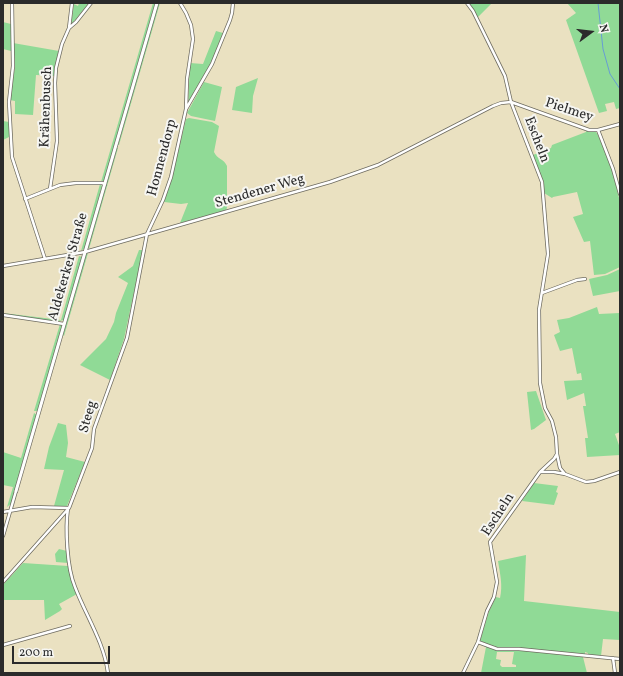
<!DOCTYPE html>
<meta charset="utf-8">
<style>
body{margin:0}
#map{position:relative;width:623px;height:676px;overflow:hidden;background:#eae1c1;font-family:Vollkorn,serif}
canvas{display:block}
.frame{position:absolute;inset:0;border:4px solid #2b2b2b;pointer-events:none}
.north{position:absolute;left:571px;top:12px;width:40px;height:40px;-webkit-text-stroke:3px #f6f6f2;paint-order:stroke;rotate:75deg;font-size:11px;font-weight:700;line-height:16px;text-align:center;color:#2b2b2b}
.north::after{content:'';display:block;margin:auto;width:14px;height:18px;background:#2b2b2b;clip-path:polygon(50% 0,100% 100%,50% 72%,0 100%)}
.scale{position:absolute;left:12px;top:646px;width:98px;height:18px;box-sizing:border-box;border:2px solid #2b2b2b;border-top:0;padding-left:5px;font-size:12px;line-height:14px;white-space:nowrap;color:#2b2b2b;-webkit-text-stroke:3px #f6f6f2;paint-order:stroke}
</style>
<div id="map">
<canvas width="623" height="676"></canvas>
<div class="frame"></div>
<div class="north">N</div>
<div class="scale">200 m</div>
</div>
<script>
const ctx = document.querySelector('canvas').getContext('2d');
ctx.lineJoin = 'round';
function fillPath(path, color) {
  ctx.fillStyle = color;
  ctx.fill(path, 'evenodd');
}
function stroke(path, color, width, dash) {
  ctx.strokeStyle = color;
  ctx.lineWidth = width;
  ctx.lineCap = dash ? 'butt' : 'round';
  ctx.setLineDash(dash || []);
  ctx.stroke(path);
}
function label(font, color, halo, rows, align = 'center') {
  ctx.font = font + ' Vollkorn,serif';
  ctx.lineWidth = 4;
  ctx.setLineDash([]);
  ctx.textBaseline = 'middle';
  ctx.strokeStyle = halo;
  ctx.fillStyle = color;
  for (const [text, x, y, turn = 0] of rows) {
    ctx.save();
    ctx.translate(x, y);
    ctx.rotate((+turn || 0) * Math.PI / 180);
    ctx.textAlign = isNaN(turn) ? turn : align;
    if (halo) ctx.strokeText(text, 0, 0);
    ctx.fillText(text, 0, 0);
    ctx.restore();
  }
}
const green = new Path2D(`
 M79,3H89L71,25L74,4L78,6Z
 M153,3H155L104,182H101Z
 M158,3H160L119,145H118Z
 M469,3H492L478,17Z
 M567,3H620V108L616,109L614,102L605,104L607,111L599,113L566,20L576,13Z
 M3,22L11,24V51L3,49Z
 M216,31L223,33L211,63L188,106L190,63L203,64Z
 M13,43L59,51L54,76L36,75L33,115L15,114V101L10,100L15,66Z
 M258,78L253,96L252,113L232,110L236,87Z
 M204,82L222,87L215,121L191,116L187,113Z
 M189,118L212,122L219,126L214,152C217,159 224,159 227,166V207L226,211L180,223L188,203L181,204L164,202L172,177L186,119Z
 M3,121L9,122V137L3,140Z
 M586,130L596,132L598,135L612,169L620,202V267L605,274L594,275L590,241L584,242L573,217L583,214L577,192L553,197L552,198L544,193L533,155L551,148L552,145L586,132Z
 M117,148H118L89,249L88,247Z
 M100,184L102,186L85,248L81,251Z
 M139,250H143L124,339L110,380L80,365L106,339L114,322L116,313L128,283L118,277L133,266Z
 M88,253L64,336L63,335L86,254Z
 M79,256L82,257L64,320C51,324 17,316 3,313L61,320Z
 M620,269V291L593,296L589,279L607,275Z
 M597,307L599,314L620,313V432L615,434L620,448V455L587,457L585,438H588L583,406H586L584,393L567,400L564,381L582,380L581,373L577,374L572,348L560,351L554,335L560,332L557,320L569,318Z
 M60,324L62,326L38,411H34Z
 M536,391L546,420L534,429L531,430L527,392Z
 M34,413L37,415L12,503L7,507L13,487L3,485V452L21,458Z
 M58,423L66,425L68,443L66,457L85,462L67,506H54L64,470L44,469L49,447Z
 M534,483L558,486L556,492L558,493L554,505L522,501Z
 M59,549L67,551L68,563L56,562L55,554Z
 M526,555L524,601L620,612V640L603,639L601,656L588,655V653L585,652V655L515,648H497L480,641L489,611L496,597L500,598C503,585 500,574 498,561Z
 M23,563L68,566L74,587L77,594L59,604L62,609L60,611L45,620L44,600H3V585Z
 M480,644L497,650H519L583,657L587,673H481L486,647ZM497,652H514L512,664L516,665V667H502L500,665L501,660L496,659Z`);
const stream = new Path2D(`
 M598,3L603,49L610,74L620,89`);
const minor = new Path2D(`
 M12,3L13,66L9,102L12,157L45,259
 M69,28L72,3
 M186,109L212,64L230,20L232,13L233,3
 M598,130L613,169L620,194
 M50,189L57,141L55,83L56,68L62,44L69,28L76,22L91,3
 M25,199L60,185L76,183H102L105,184
 M3,266L85,252L330,182L378,165L493,106L501,103L511,102L589,130H598L620,124
 M542,293L577,280L585,279
 M3,315L64,324
 M557,454L560,468L565,474
 M540,472H554L565,474L586,482L594,481L620,472
 M68,508C65,529 67,568 75,587C86,616 104,642 108,673
 M3,512L32,507L68,508
 M3,536L16,491
 M3,582L69,508L92,448L94,429L127,338L147,234L163,200L171,177L186,109L187,79L193,39L191,25L186,13L180,3
 M478,642L497,649H519L620,659
 M3,645L70,626
 M613,658L615,673
 M463,673L478,642L487,611L494,597L497,582L490,542L540,472L554,459L557,454L556,437L552,421L545,408L540,383L539,310L548,254L542,182L511,102L505,76L473,11L467,3`);
const tertiary = new Path2D(`
 M16,491L157,3`);
const streetNames = [
 ["Krähenbusch",47,107,-88],
 ["Pielmey",569,111,18],
 ["Escheln",536,140,69],
 ["Honnendorp",163,158,-75],
 ["Stendener Weg",260,192,-16],
 ["Aldekerker Straße",69,267,-74],
 ["Steeg",89,417,-74],
 ["Escheln",499,515,-57]
];
fillPath(green, '#90da96');
stroke(stream, '#679dd4', 1);
stroke(minor, '#6e6b60', 4);
stroke(tertiary, '#6e6b60', 4.5);
stroke(minor, '#fff', 2.5);
stroke(tertiary, '#fff', 3);
label('14px', '#2b2b2b', '#f6f6f2', streetNames);
</script>
